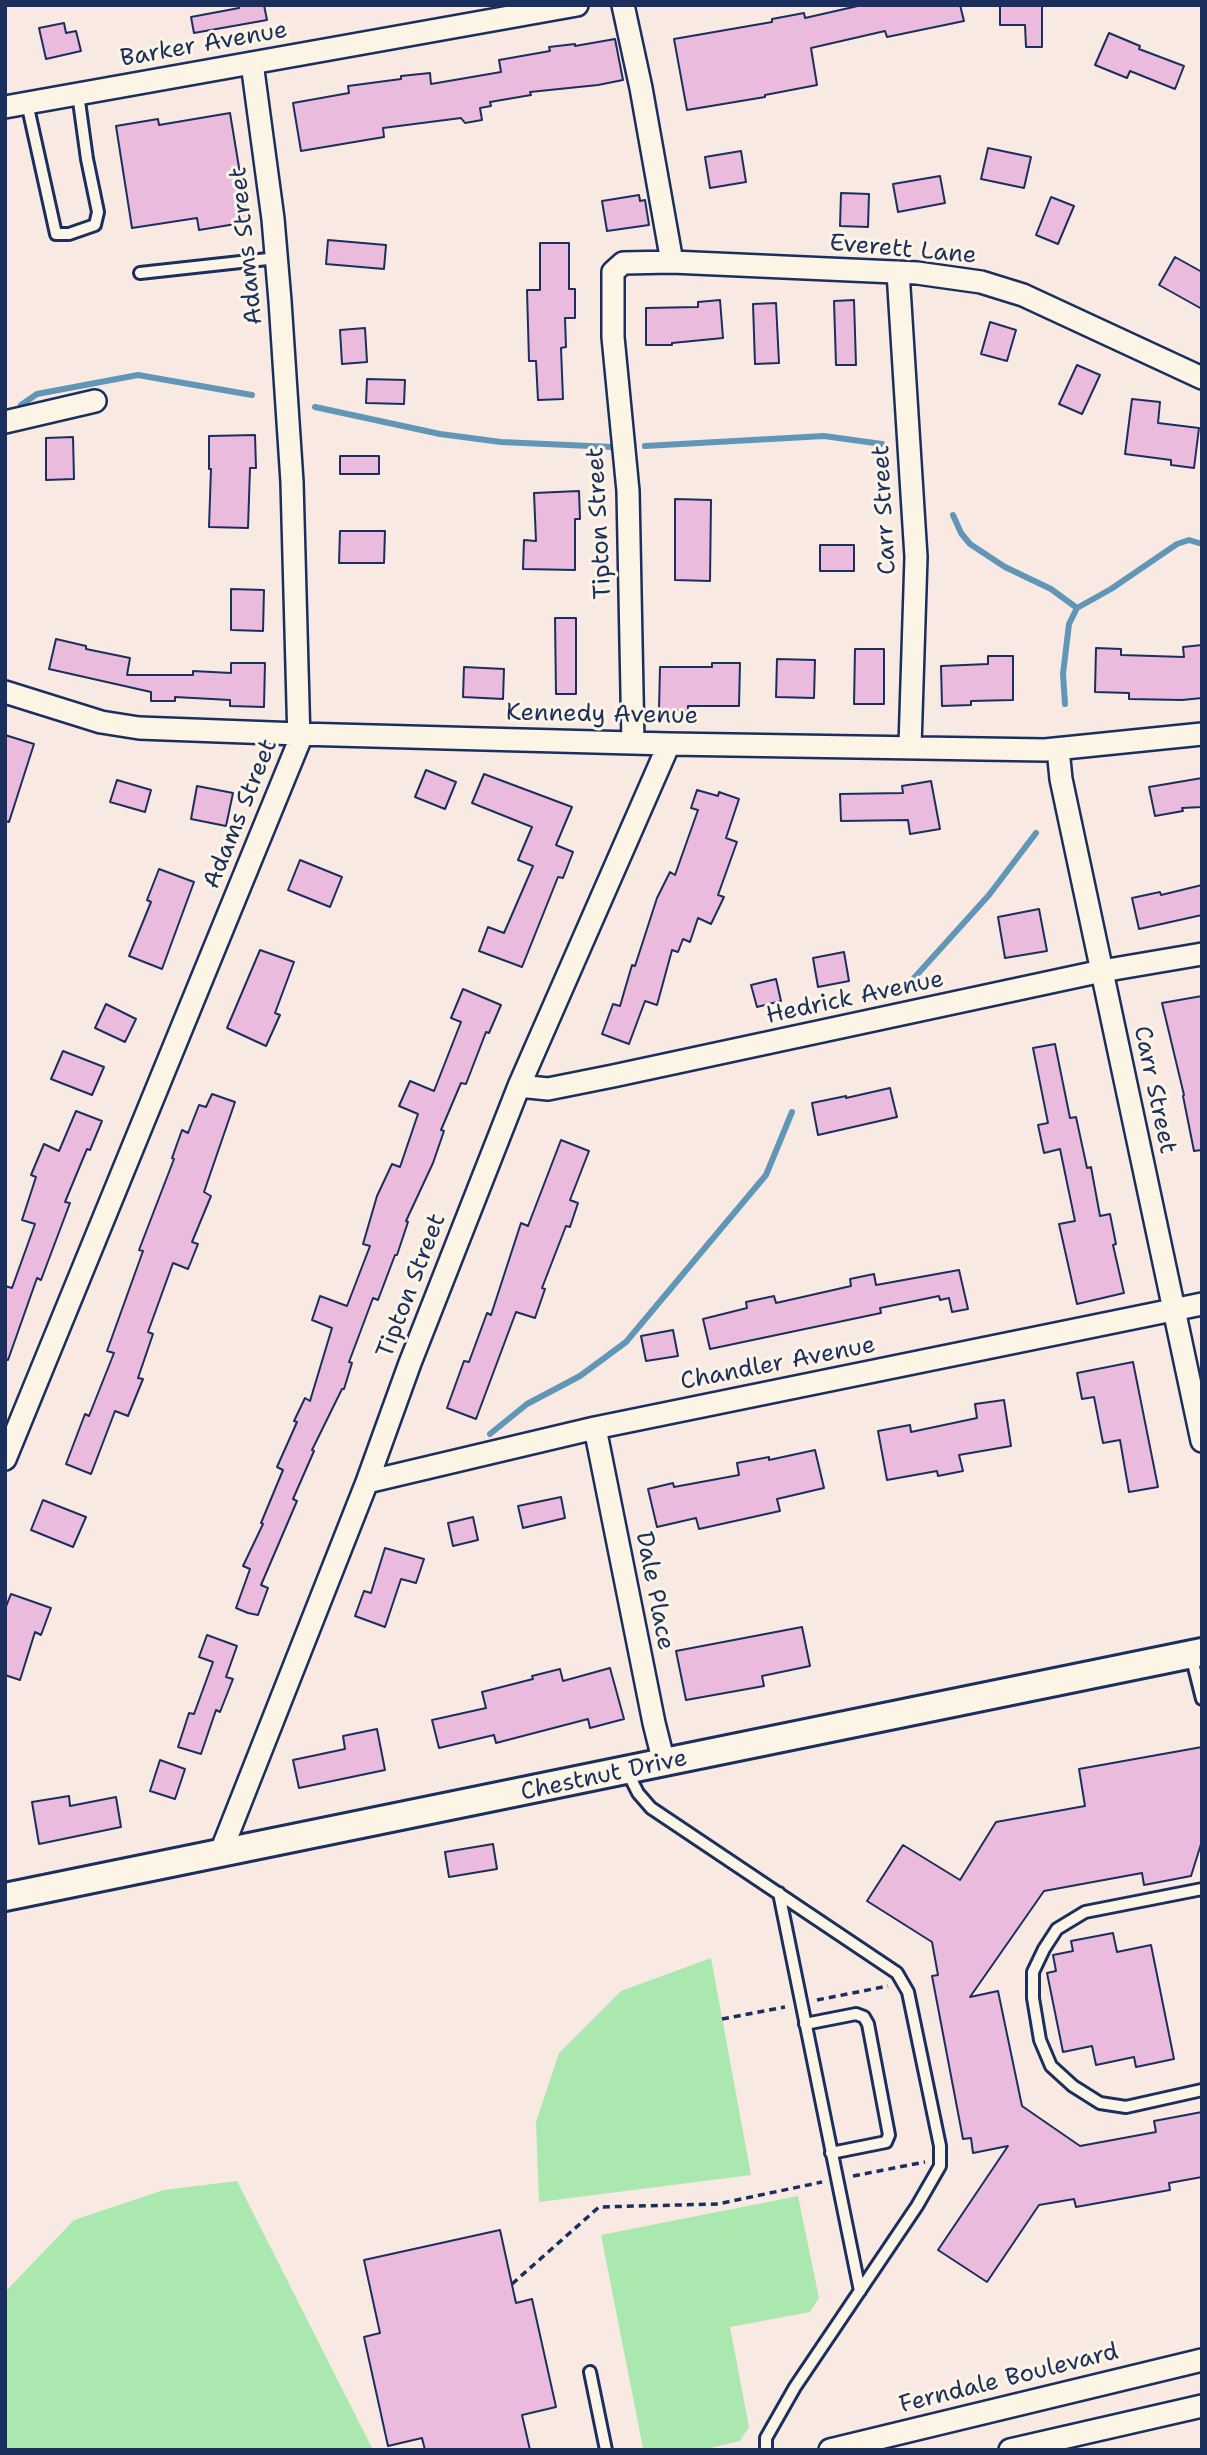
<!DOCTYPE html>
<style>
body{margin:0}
#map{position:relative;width:1207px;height:2455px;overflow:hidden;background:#f8e9e3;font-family:"Shantell Sans",sans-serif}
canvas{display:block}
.frame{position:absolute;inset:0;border:7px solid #1b2f5e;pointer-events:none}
</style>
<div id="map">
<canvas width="1207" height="2455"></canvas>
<div class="frame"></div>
</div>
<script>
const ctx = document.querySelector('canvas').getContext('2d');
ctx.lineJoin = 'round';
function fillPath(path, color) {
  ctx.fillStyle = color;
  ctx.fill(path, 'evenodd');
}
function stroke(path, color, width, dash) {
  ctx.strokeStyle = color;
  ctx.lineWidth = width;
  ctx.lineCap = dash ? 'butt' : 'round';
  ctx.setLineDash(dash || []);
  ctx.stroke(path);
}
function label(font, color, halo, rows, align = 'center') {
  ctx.font = font + ' "Shantell Sans",sans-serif';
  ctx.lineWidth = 6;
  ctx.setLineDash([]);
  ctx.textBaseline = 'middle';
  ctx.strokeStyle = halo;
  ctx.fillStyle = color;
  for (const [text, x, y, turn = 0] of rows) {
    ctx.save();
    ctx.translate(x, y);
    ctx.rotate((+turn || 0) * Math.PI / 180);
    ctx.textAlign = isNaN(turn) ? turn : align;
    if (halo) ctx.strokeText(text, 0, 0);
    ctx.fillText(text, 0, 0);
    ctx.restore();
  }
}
const green = new Path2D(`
 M711,1958L751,2175L539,2202L536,2122L559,2053L621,1991Z
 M237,2181L373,2450H5V2292L74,2220L164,2190Z
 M798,2196L819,2298L810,2312L730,2327L749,2427L740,2441L701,2450H645L643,2448L601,2235Z`);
const stream = new Path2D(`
 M21,405L37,394L138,375L252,395
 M315,407L440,434L501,442L613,447
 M645,446L824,436L882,444
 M953,515L961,533L970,544L1005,567L1051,589L1077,608
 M1065,704L1063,674L1069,624L1077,608L1111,589L1177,544L1189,540L1202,544
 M914,978L989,895L1036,833
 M490,1434L527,1404L580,1376L626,1342L766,1175L792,1112`);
const building = new Path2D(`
 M238,5H264L267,20L194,33L191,17L239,8Z
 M862,5H960L964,21L887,37L885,31L811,48L817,85L765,95V97L687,110L674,39L772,22V19L804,13L805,18Z
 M1000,5H1042V47H1026L1025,25H1000Z
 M64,23L66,33L76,31L81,51L46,59L39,28Z
 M1109,33L1140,46L1139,49L1184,66L1175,89L1130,71L1127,78L1095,65Z
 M615,39L623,80L598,85L530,92L531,95L490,102L491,106L480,108L482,120L465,123L461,118L383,128L384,137L301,151L293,103L349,93L348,86L401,79V76L430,73L431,84L501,72L499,60L550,51L549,47L575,44V46Z
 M230,113L248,222L199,230L197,218L132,228L116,126L158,119L159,125Z
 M988,148L1031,157L1024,188L981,179Z
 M741,151L746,182L710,188L705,157Z
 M940,176L945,203L898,212L893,184Z
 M841,193L869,194L868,227L840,226Z
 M639,195L640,201L645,200L649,225L607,231L602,201Z
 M1051,197L1074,206L1058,244L1036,235Z
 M328,240L386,245L384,269L326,264Z
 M540,243H569V289H575V318H565L566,347L561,348L563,399L538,400L536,361H529L527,290H540Z
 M1175,257L1202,272V309L1159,285Z
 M720,300L723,338L672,343V345H646V308L698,307V302Z
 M854,300L856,365H836L834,301Z
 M776,303L779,363L755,364L753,304Z
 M990,322L1016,330L1007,361L981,354Z
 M365,328L367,362L342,364L340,330Z
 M1077,365L1100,375L1082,414L1059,404Z
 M367,379L405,380L404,404L366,403Z
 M1132,399L1160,402L1158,423L1199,428L1194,468L1171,465V460L1125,454Z
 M255,435L256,468H250L248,528L209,527L211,469H209V436Z
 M73,437L74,479L46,480V438Z
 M340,456H379V474H340Z
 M579,491L580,519H575V570L523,569L524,540L536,541L534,493Z
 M675,499L711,500L710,581L675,580Z
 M340,531H385L384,563H339Z
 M820,545H854V571H820Z
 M231,589L264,590L263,631L231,630Z
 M555,618H576V694H556Z
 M56,639L86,646V649L130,658L127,675H193V671L231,673V663H265L264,707L230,706V700L175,697V701H151V692L49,669Z
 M1202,645V698L1182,700L1129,699V693L1095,692L1096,648L1121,649V655L1184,657L1183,647Z
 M855,649H884V704H854Z
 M988,656H1013V700L971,701V705L942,706L941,666L988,664Z
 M777,659L815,660L814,698L776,697Z
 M712,663H740L739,706H688V711L659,710L660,667H712Z
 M464,667L504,669L503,699L463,697Z
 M5,735L34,744L9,822L5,821Z
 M426,770L456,782L445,809L415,797Z
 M484,774L572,807L556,845L573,852L563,878L558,877L522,967L479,951L488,927L504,933L533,866L518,860L532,827L472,803Z
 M1202,778V807L1182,808L1183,811L1155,816L1149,787Z
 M117,780L151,790L145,812L110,802Z
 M931,781L940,829L910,834L908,820L841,821L840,794L903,793L902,786Z
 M197,786L233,793L226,826L191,819Z
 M697,790L718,796L719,792L739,799L726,838L737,842L718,895L724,897L711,924L698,918L690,942L683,939L678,952L672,950L657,1005L645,1001L629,1044L602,1034L613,1004L620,1006L632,965L635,966L657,898L670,872L675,875L698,810L691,808Z
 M300,860L342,877L330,907L288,890Z
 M159,869L194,882L162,969L129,956L151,902L147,900Z
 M1202,885V915L1139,929L1132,898L1160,892L1161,895Z
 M1039,909L1047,951L1005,958L998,917Z
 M260,950L294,962L275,1013L280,1015L266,1046L227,1028Z
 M844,952L849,981L818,987L813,958Z
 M776,979L781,1001L757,1007L751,985Z
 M463,989L501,1005L489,1033L486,1032L466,1084L461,1083L441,1130L444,1131L433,1163L406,1221L408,1222L397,1255H395L378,1300L373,1298L349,1362L352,1363L344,1389H342L312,1450L314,1451L293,1499L297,1501L261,1585L268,1588L258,1615L248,1613L236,1608L250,1569L243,1566L263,1524L261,1523L283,1470L277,1467L297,1422L294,1421L305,1398L310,1401L332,1328L312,1320L320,1296L347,1306L370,1246L363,1244L377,1196L392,1164L400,1167L418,1114L399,1106L410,1081L434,1091L461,1022L451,1018Z
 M1202,996V1150L1194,1151L1183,1096L1184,1095L1162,1003Z
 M106,1004L136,1019L125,1042L95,1028Z
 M1055,1044L1070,1118L1076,1117L1087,1168L1091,1167L1100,1216L1110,1214L1116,1244L1113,1245L1124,1293L1077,1304L1059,1224L1075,1221L1060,1149L1044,1153L1038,1125L1048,1123L1033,1048Z
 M63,1051L104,1067L92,1095L51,1079Z
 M890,1088L897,1117L818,1135L812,1103L846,1096V1098Z
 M212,1094L235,1102L204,1192L211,1196L192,1242L198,1244L188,1269L173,1263L148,1332L153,1334L138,1378L143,1379L128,1416L115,1411L91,1474L66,1464L85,1414L89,1416L114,1353L107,1351L143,1251L139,1250L174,1159L172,1158L182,1130L188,1133L199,1105L206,1107Z
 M76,1111L102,1121L90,1150L87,1149L65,1202L70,1203L41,1280L37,1278L8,1360L5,1359V1286L12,1288L35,1224L22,1220L36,1177L31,1175L44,1144L59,1151Z
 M561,1140L589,1151L570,1200L578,1203L570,1227L566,1226L542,1288L545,1289L535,1318L516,1312L476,1419L447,1408L464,1361L469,1362L487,1313L491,1315L521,1223L528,1226Z
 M959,1270L968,1309L952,1312L949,1298L940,1300L939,1296L880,1308L881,1313L710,1349L703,1319L747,1308L746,1302L774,1296L776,1303L851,1286L850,1279L874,1274L876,1285Z
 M673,1330L678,1356L646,1361L641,1336Z
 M1133,1362L1158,1487L1129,1492L1120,1440L1103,1443L1094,1397L1082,1399L1077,1373Z
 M1004,1400L1011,1446L959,1455L963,1471L938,1476L937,1471L887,1480L878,1431L910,1425L911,1432L977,1418L975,1404Z
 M815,1450L824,1488L777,1499L780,1511L699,1529L696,1518L657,1527L648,1489L673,1483L674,1487L739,1475L737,1463L769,1457V1460Z
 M561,1497L565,1518L523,1528L518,1506Z
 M43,1500L86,1517L73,1547L31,1530Z
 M473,1517L478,1540L453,1546L448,1523Z
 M385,1548L424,1559L416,1583L401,1579L385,1627L355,1616L364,1591L371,1593Z
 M11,1594L51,1608L41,1635L35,1632L20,1680L5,1675V1609Z
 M802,1627L810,1666L762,1676L764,1686L686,1700L676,1651Z
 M207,1635L237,1646L226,1677L233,1679L220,1712L216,1710L201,1754L178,1747L189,1713L194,1714L213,1662L199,1657Z
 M610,1668L624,1719L590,1728L588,1719L496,1743L494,1735L439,1748L432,1720L486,1708L482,1692L533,1679L532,1676L560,1669L563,1681Z
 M377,1729L385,1770L299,1788L293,1760L345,1749L343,1736Z
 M1202,1747V1841L1191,1876L1144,1885L1142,1873L1044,1891L970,1997L998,1991L1022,2106L1080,2146L1156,2132L1154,2121L1202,2112V2177L1169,2183L1170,2190L1076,2207L1074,2199L1039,2205L987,2282L938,2250L1008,2146L973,2153L971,2138L963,2139L932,1976L938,1975L932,1942L867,1901L903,1845L960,1880L996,1822L1085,1806L1079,1769Z
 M160,1760L185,1769L175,1799L150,1791Z
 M69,1796L70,1806L116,1797L121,1827L39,1844L32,1802Z
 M493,1844L497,1869L449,1877L445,1852Z
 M1113,1933L1117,1952L1151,1945L1174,2059L1136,2067L1134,2057L1096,2065L1092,2046L1063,2052L1047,1973L1056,1971L1053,1955L1073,1951L1071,1941Z
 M500,2230L516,2303L532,2299L556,2407L522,2415L530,2450H425L422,2438L388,2446L364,2337L380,2333L364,2260Z`);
const path = new Path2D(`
 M817,2000L888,1986
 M722,2019L785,2007
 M853,2176L925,2162
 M512,2284L599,2207L718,2204L822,2182`);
const service = new Path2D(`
 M27,103L56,234H69L95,225L98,212L87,159L78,94
 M140,273L277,258
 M1191,1655L1202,1699
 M627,1771L638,1793L651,1808L897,1973L908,1992L940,2146V2166L917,2206L795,2387L766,2438V2450
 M1202,1889L1085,1912L1057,1929L1044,1949L1033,1972V1998L1040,2040L1051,2066L1073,2086L1100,2103L1126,2107L1202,2090
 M779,1893L860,2291
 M805,2024L856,2014L864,2017L868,2024L889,2135L886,2142L831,2153
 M590,2372L606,2450`);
const minor = new Path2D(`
 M623,5L641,88L672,262
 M5,107L577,5
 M898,272L916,557L910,746
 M5,422L95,401
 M5,692L101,722L139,728L299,734L669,744L1045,750L1202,734
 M633,743L628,491L613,337V272L623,263L672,262L917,273L981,282L1023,295L1202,378
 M1058,749L1061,779L1202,1441
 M519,1086L548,1089L613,1076L1102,971L1202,954
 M595,1428L654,1723L664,1763
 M5,1459L299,742L292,482L280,301L273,219L252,63
 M367,1482L595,1428L1202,1304
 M220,1854L367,1482L410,1363L519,1086L669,744
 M830,2450L1202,2360
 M1010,2450L1202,2406`);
const tertiary = new Path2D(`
 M5,1897L1202,1652`);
const streetNames = [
 ["Barker Avenue",204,45,-10],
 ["Adams Street",247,246,-96],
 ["Everett Lane",903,250,5],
 ["Carr Street",885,510,-93],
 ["Tipton Street",600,523,-93],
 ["Kennedy Avenue",602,715,1],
 ["Adams Street",241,814,-68],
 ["Hedrick Avenue",855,998,-12],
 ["Carr Street",1154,1090,78],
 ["Tipton Street",412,1286,-69],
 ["Chandler Avenue",778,1364,-11],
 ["Dale Place",654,1591,79],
 ["Chestnut Drive",604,1776,-12],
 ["Ferndale Boulevard",1009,2379,-14]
];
fillPath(green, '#aae8af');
stroke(stream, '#6296b7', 6);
fillPath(building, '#eabbdd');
stroke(building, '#1b2f5e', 2);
stroke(service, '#1b2f5e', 16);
stroke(minor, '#1b2f5e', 26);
stroke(tertiary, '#1b2f5e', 32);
stroke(path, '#1b2f5e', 3.5, [7, 5]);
stroke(service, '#fcf5e5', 10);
stroke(minor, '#fcf5e5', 21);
stroke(tertiary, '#fcf5e5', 26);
label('24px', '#1b2f5e', '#fcf5e5', streetNames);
</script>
